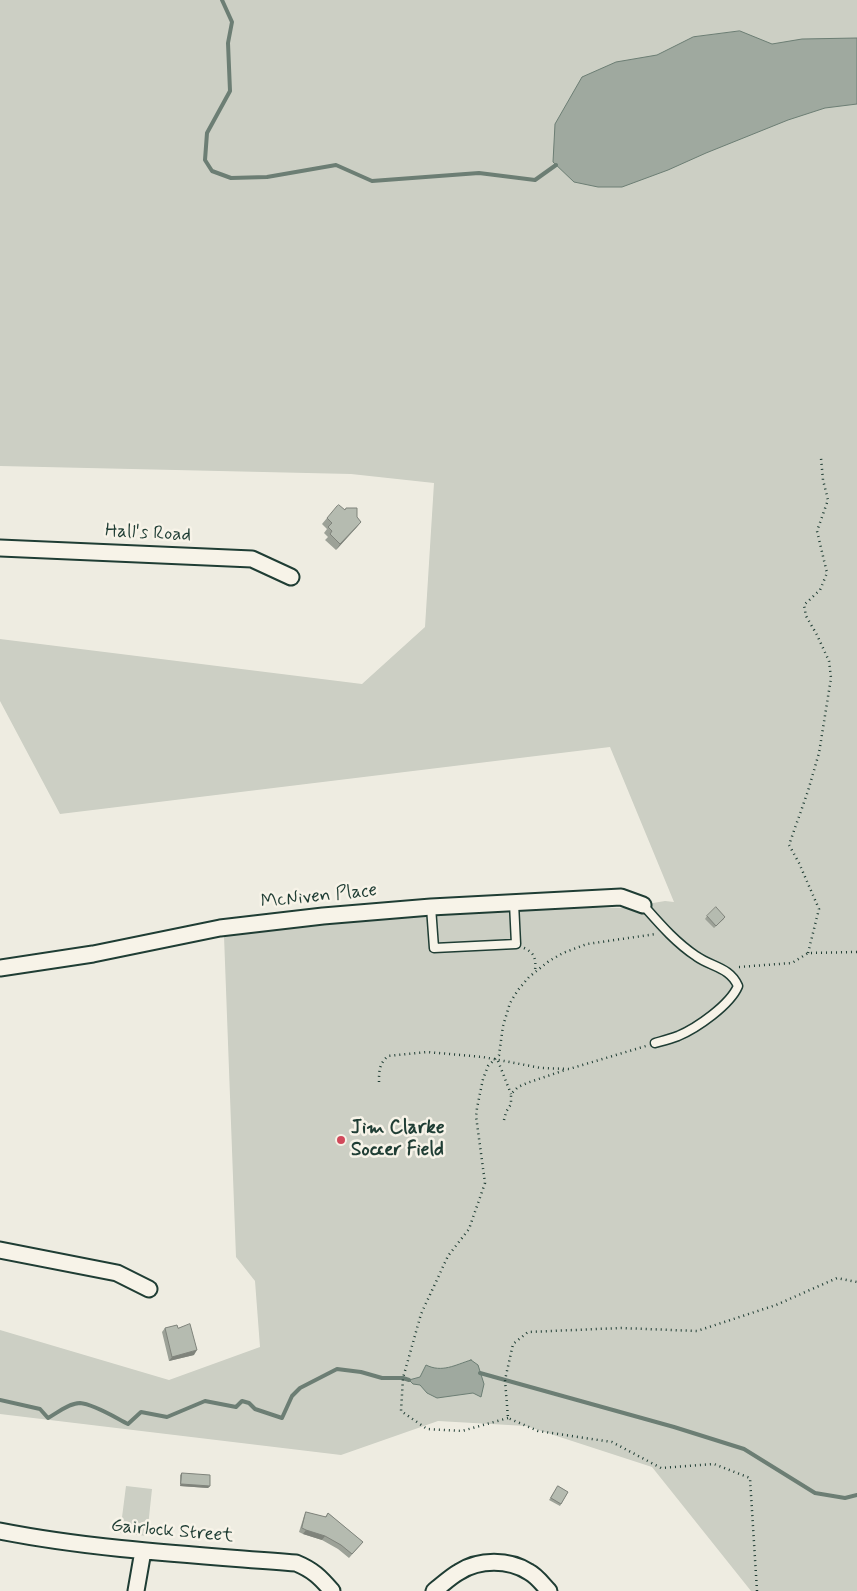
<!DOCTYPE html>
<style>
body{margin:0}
canvas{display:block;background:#eeece1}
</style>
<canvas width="857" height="1591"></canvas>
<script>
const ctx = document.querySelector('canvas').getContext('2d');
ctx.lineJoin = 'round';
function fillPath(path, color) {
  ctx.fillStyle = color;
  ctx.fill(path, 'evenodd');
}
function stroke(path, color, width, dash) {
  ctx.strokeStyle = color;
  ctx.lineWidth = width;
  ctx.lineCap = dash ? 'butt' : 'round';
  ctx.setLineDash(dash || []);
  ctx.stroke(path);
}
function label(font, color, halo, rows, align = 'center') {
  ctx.font = font + ' Mynerve,sans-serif';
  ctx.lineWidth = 5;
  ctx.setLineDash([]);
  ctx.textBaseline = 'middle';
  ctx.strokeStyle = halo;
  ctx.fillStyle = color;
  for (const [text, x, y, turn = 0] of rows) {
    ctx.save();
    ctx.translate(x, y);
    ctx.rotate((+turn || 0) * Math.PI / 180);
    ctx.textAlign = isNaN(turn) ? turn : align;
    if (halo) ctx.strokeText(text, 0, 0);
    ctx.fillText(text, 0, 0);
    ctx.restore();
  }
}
const green = new Path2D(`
 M0,0H857V1591H751L652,1467L526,1426L438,1421L341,1455L0,1414V1330L169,1380L260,1347L255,1281L236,1257L224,936L324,925L443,914L584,907L623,908L665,901L674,902L610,747L60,814L0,701V639L362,684L425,627L434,483L351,474L0,466Z
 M126,1486L152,1489L147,1536L120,1533Z`);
const water = new Path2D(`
 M740,31L772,44L802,39L857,38V104L825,108L788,120L706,153L668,170L622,187H598L574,182L553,162L555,124L582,77L616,62L657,55L693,37Z
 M471,1360L478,1365L484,1384L481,1397L473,1393L437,1398L427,1393L420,1385L413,1384L409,1380L420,1377L426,1365C442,1373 455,1365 471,1360Z`);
const stream = new Path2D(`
 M222,0L232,22L228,43L230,91L207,133L205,160L212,171L231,178L267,177L336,165L372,181L479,173L535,180L556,165
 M480,1373L674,1427L744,1449L815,1493L845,1498L857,1495
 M0,1400L40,1409L48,1418C57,1413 69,1403 80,1403C94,1404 116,1418 128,1424L141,1412L167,1417L205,1401L236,1407L242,1401L249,1403L255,1409L282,1418L292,1396L300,1388L337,1369L361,1372L382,1378H403L409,1380`);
const path = new Path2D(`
 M524,948C535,953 536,959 535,971
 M808,953L819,909L799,863L789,845L808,791L819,753L831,678L829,661L817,635L806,616L804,605L820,590L827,573L817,531L828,500L823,480L821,458
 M739,967L792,963L808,953L857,952
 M498,1061L511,1094
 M379,1082C379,1071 379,1064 388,1056L427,1052L483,1057L541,1068L569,1069L646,1046
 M504,1120L506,1112L511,1104V1094L518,1087L527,1083L565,1070
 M508,1418L462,1431L427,1429L401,1411L403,1378L421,1314L448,1256L469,1229L485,1183L476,1116L477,1108L483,1079L488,1066L499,1055L503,1026L510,1003L518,990L529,977L549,961L563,953L587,944L656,934
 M757,1591L750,1478L714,1464L661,1468L612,1442L538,1431L508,1418L505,1380L513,1344L528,1332L621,1328L697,1331L776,1305L837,1278L857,1282`);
const lane = new Path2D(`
 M643,905C659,923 675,942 696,956C711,967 730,967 738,986C730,1005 697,1028 678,1036C670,1039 662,1041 655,1043
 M431,907L434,948L516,944L514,903`);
const street = new Path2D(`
 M0,548L252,559L291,577
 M0,968L93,954L220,928L323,916L431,907L621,897L643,905
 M0,1250L117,1273L149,1289
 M0,1531C97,1550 197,1555 296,1563C313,1570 320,1577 332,1591
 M136,1591L143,1551
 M434,1591C442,1585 450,1577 459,1572C479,1559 509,1559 529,1572C537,1576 543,1585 549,1591`);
const wall = new Path2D(`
 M357,517L361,522L356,528L336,550L325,540L328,537L324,533L327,529L322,524L327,518Z
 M707,916L724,919L714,928L705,919Z
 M165,1328H178L194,1355L169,1361L162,1332Z
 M182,1473L210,1486L208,1488L180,1486V1475Z
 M558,1486L568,1492L560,1506L549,1500Z
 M306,1512L325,1517L328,1513L363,1542L349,1558L338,1549L322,1540L303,1534L299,1532L304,1516Z`);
const shadedWall = new Path2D(`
 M361,522L356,528L336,550L340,544Z
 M197,1350L194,1355L169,1361L172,1357Z
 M181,1484L210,1486L208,1488L180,1486Z
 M306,1530L325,1536L322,1540L303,1534Z`);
const building = new Path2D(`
 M339,505L345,510L346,508H357V517L361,522L340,544L330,534L332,531L328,527L332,523L327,518L337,506Z
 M716,907L725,917L716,926L707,916Z
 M190,1324L197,1350L172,1357L165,1328L177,1325L178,1328Z
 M182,1473L210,1475V1486L181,1484Z
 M558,1486L568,1492L561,1504L551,1498Z
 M306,1512L326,1517L328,1513L363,1542L352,1554L341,1545L325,1536L306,1530L302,1528Z`);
const markers = [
 [341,1140,5,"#d1495b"]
];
const streetNames = [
 ["Hall's Road",148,534,3],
 ["McNiven Place",319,897,-6],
 ["Gairlock Street",172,1532,5]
];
const poiNames = [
 ["Jim Clarke",351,1129],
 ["Soccer Field",351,1151]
];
fillPath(green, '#cccfc4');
fillPath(water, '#9fa99f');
stroke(water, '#6c7e74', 1);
stroke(stream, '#6c7e74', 4);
stroke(lane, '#1f3d34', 11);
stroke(street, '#1f3d34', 19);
stroke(path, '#1f3d34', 2.5, [1, 4]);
stroke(lane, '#f7f3e8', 8);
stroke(street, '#f7f3e8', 15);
fillPath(wall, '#9ca197');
fillPath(shadedWall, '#7f837b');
fillPath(building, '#b5bbb0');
stroke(building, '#7f837b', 1);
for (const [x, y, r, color] of markers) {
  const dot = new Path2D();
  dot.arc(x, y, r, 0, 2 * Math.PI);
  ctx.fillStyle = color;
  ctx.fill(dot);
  stroke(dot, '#f7f3e8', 2);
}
label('19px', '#1f3d34', '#f7f3e8', streetNames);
label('bold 19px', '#1f3d34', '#f7f3e8', poiNames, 'left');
</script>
